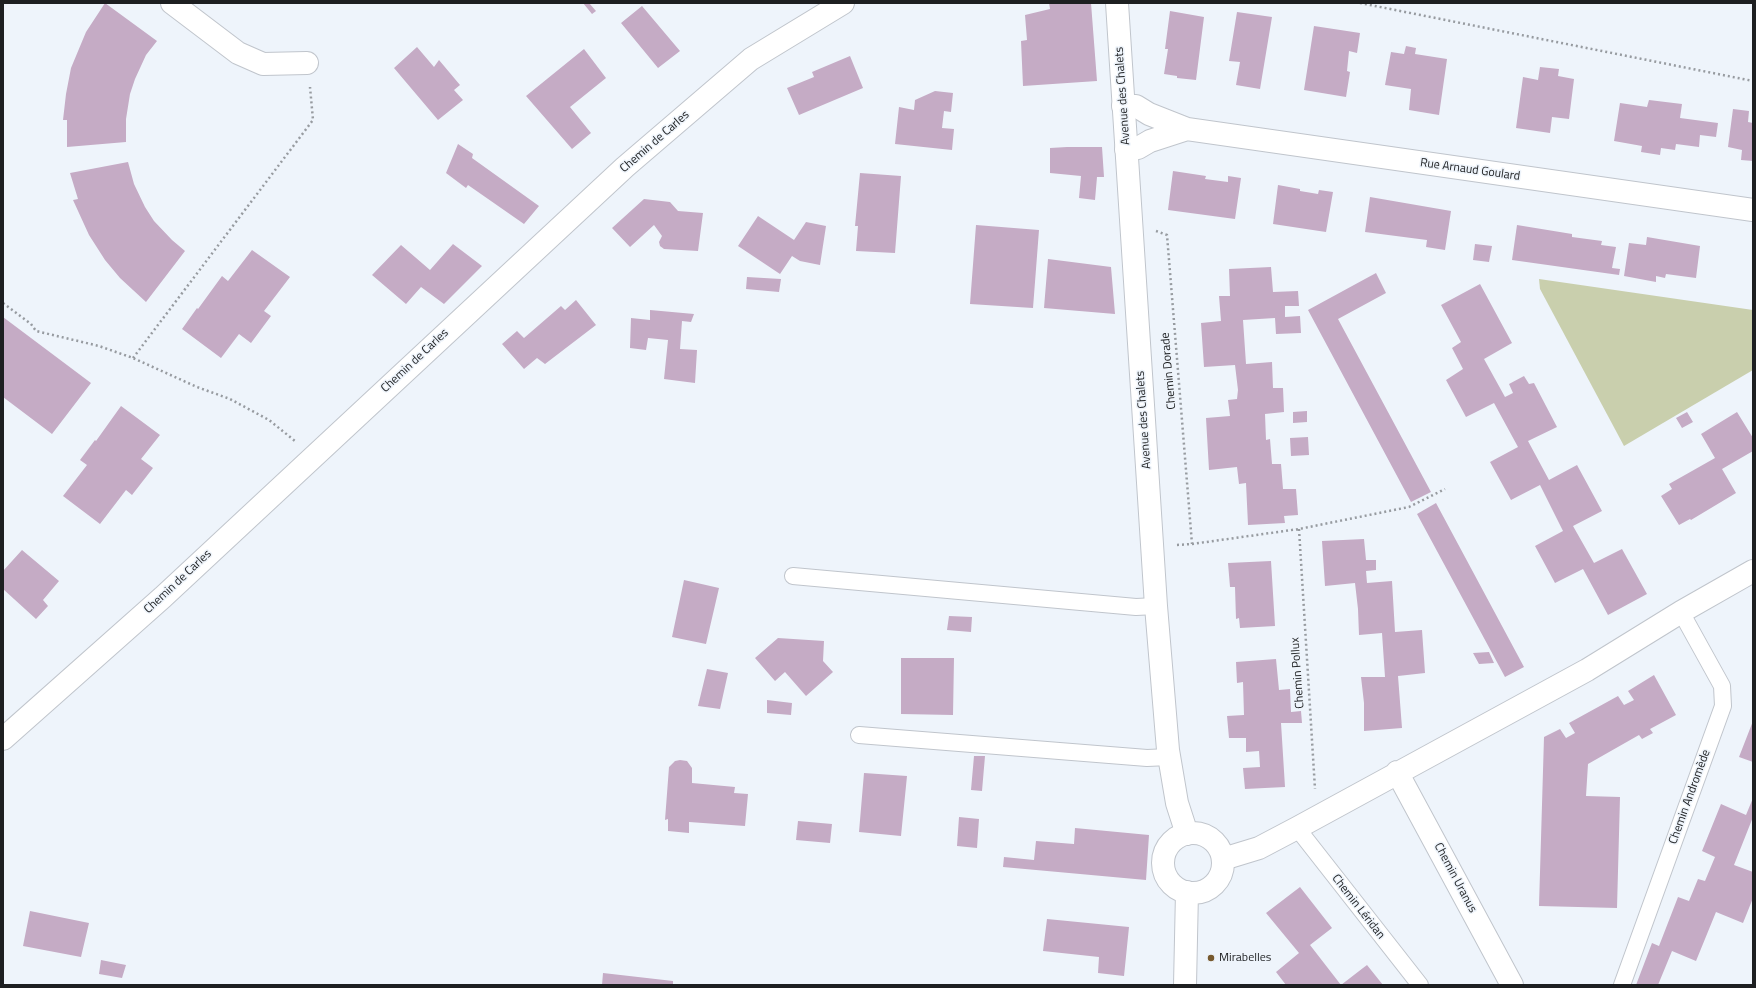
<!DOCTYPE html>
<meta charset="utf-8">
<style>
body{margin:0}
#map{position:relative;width:1756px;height:988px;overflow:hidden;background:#eef4fb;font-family:"Titillium Web",sans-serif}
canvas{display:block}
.frame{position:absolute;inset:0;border:4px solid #1d1f21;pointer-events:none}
</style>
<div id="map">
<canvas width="1756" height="988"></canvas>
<div class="frame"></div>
</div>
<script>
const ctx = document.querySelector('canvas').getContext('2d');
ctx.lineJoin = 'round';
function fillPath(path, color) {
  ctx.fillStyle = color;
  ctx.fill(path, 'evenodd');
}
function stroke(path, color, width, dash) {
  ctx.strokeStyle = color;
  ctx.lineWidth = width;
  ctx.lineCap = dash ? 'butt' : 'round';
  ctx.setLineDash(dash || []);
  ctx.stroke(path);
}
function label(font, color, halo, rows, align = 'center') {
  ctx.font = font + ' "Titillium Web",sans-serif';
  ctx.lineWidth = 3;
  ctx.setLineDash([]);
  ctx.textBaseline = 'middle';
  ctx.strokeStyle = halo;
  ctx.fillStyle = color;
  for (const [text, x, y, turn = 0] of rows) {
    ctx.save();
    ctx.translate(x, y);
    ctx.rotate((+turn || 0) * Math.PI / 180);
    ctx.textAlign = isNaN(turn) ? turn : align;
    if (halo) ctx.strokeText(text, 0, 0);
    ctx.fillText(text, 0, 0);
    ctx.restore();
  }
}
const green = new Path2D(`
 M1539,279L1753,310V370L1624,446L1540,289Z`);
const building = new Path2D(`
 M105,3L157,41L146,55L135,79L130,94L126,119V142L67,147V120H63L66,94L71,68L86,32Z
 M583,3H589L596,11L592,14Z
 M1049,3H1091L1097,81L1023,86L1021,41L1027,40L1025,15L1050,9Z
 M642,6L680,51L658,68L621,23Z
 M1170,11L1204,17L1196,80L1177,78V76L1164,74L1168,49H1165Z
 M1237,12L1272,17L1260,89L1236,85L1240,62L1229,61Z
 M1314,26L1360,33L1357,53L1349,51L1347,71L1350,72L1346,97L1304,90Z
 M1406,46L1416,48L1415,54L1447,59L1439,115L1409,110L1411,89L1385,85L1391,52L1404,54Z
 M417,47L434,67L439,60L460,85L454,90L463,100L438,120L394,68Z
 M584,49L606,78L570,107L591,133L572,149L526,96Z
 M850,56L863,88L799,115L787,88L814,77L812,72Z
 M1540,67L1559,69L1558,76L1574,79L1569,119L1552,117L1550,133L1516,128L1523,77L1538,80Z
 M935,91L953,93L951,112L944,111L942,128L954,129L952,150L895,144L899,107L914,110L915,100Z
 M1649,100L1682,104L1680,118L1718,123L1716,137L1700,135L1699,147L1676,144L1675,150L1661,148L1660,155L1641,152L1642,146L1614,141L1620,103L1647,107Z
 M1733,109L1749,111L1748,122L1753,123V161L1741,160L1742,150L1728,147Z
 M458,144L473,154L472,158L539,206L524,224L468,185L466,188L446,173Z
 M1067,147H1102L1104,177H1097L1095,200L1079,198L1081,176L1050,173V148Z
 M128,162L134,184L145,207L154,221L172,240L185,251L146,302L120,278L105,260L89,235L73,200L78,199L70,173Z
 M1173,171L1206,176L1205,179L1228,182V176L1241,178L1235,219L1168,210Z
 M860,173L901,176L895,253L856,251L858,226H855Z
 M1278,185L1300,189V191L1318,194L1319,190L1333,192L1326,232L1273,224Z
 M1370,197L1451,211L1445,250L1426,247L1427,240L1365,232Z
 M644,199L670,202L678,211L703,213L698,251L664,249L660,246L659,242L662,236L654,225L630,247L612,228Z
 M758,216L794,240L806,222L826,226L820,265L800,261L792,256L780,274L738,246Z
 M976,225L1039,230L1033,308L970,304Z
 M1517,225L1572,234V237L1602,241L1601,245L1616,247L1612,268L1620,269L1619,275L1512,260Z
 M1647,237L1700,246L1696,278L1666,274L1665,278L1656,276V282L1624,276L1629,243L1646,245Z
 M453,244L482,266L444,304L421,287L406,304L372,275L401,245L430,270Z
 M1475,244L1492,246L1489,262L1473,260Z
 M252,250L290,277L264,311L271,316L251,343L239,334L221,358L182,329L197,308L198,309L222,276L228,281Z
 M1048,259L1111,267L1115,314L1044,308Z
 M1271,267L1273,292L1298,291L1299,306H1285V317L1300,316L1301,333L1276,334L1275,318L1243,320L1246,364L1272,362L1273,388H1283L1284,412L1265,414L1266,440L1270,439L1272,464H1281L1283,489H1296L1298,515L1284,516L1285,523L1248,525L1246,483L1239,484L1237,467L1209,470L1206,418L1230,416L1228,400L1237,399L1238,390L1235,365L1204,367L1201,323L1221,321L1219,296H1230L1229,269Z
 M1376,273L1386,293L1338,319L1431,492L1411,502L1308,310Z
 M747,277L781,279L779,292L746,289Z
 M1480,284L1512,343L1484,359L1505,397L1513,393L1509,384L1524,376L1529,384L1534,383L1557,427L1528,441L1549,480L1577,465L1602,511L1573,526L1594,563L1622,549L1647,594L1608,615L1583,569L1555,583L1535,546L1563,531L1540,485L1511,500L1490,462L1518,447L1494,403L1466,417L1446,380L1463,369L1452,348L1461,342L1441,305Z
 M576,300L596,325L545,364L537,358L524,369L502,344L517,331L524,338L561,306L565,310Z
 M650,310L694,314L691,322L682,321L680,349L697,350L695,383L664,379L668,340L648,338L646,350L630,348L631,318L650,320Z
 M3,317L91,383L52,434L3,397Z
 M121,406L160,435L141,459L153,468L132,495L126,490L100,524L63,496L87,465L80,460L95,440L96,441Z
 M1307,411V422L1293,423V412Z
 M1687,412L1693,422L1682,428L1676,418Z
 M1737,412L1753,438V451L1722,469L1736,493L1691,520L1690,519L1679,525L1661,496L1672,489L1669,484L1715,458L1701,434Z
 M1308,437L1309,455L1291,456L1290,438Z
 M1436,503L1524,667L1505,677L1417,514Z
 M1364,539L1366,560H1376V570L1366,571L1367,583L1392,581L1395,632L1422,630L1425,673L1398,676L1402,728L1364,731V703L1361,677H1385L1382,633L1359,635L1358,609L1355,583L1325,586L1322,541Z
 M22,550L59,581L43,600L48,606L36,619L3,589V571Z
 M1271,561L1275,626L1240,628L1239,618L1236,619L1235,587H1230L1228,563Z
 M684,580L719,588L706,644L672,637Z
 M949,616L972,617L971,632L947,630Z
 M778,638L824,641L823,661L833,672L806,696L785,672L775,681L755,658Z
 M1489,652L1494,663L1479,664L1473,653Z
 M901,658H954L953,715L901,714Z
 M1276,659L1279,690L1290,689L1291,712L1301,711L1302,723H1281L1285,787L1245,789L1243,768L1260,767L1259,751L1246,752V738H1229L1227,716L1244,715L1243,682L1237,683L1236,662Z
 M707,669L728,673L720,709L698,706Z
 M1654,675L1676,715L1650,729L1653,733L1642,739L1639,735L1588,764L1586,796L1620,797L1617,908L1539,906L1544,737L1560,729L1566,738L1575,733L1569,723L1618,696L1624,705L1634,700L1628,691Z
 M767,700L792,703L791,715L767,713Z
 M1753,721V762L1739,757Z
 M974,756H985L982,791L971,790Z
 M680,760L687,761L692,768V783L735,787L734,793L748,794L745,826L689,822V833L668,831V819L665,820L669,767L675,761Z
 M864,773L907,776L901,836L859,832Z
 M1753,798V817L1734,865L1753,872V898L1743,923L1716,912L1696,961L1672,951L1658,985H1636L1652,943L1659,946L1678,897L1689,901L1698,879L1705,881L1715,857L1702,851L1721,804L1746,815Z
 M959,817L979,819L977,848L957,846Z
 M798,821L832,824L830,843L796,840Z
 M1075,828L1149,835L1146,880L1003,867L1004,857L1034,860L1036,841L1074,844Z
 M1300,887L1332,928L1310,945L1341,985H1286L1276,972L1299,953L1266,913Z
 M30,911L89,923L81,957L23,946Z
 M1047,919L1129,927L1124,976L1098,973L1099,957L1043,951Z
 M101,960L126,965L122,978L99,974Z
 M1367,965L1383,985H1341L1363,968Z
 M603,973L673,981V985H602Z`);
const path = new Path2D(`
 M1360,3L1753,81
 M1156,231L1167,235L1192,544
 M3,303L31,324L36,331L99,346L133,358L197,387L230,399L269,420L295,441
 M133,358L313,120L310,87
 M1299,529L1315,789
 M1177,545L1192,544L1299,529L1409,507L1445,489`);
const service = new Path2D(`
 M793,576L1136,607L1156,606
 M859,735L1147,758L1169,757
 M1297,828L1420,985
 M1622,985L1723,706L1722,686L1681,612`);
const minor = new Path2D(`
 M172,3L238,53L263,64L307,63
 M1123,106H1136L1149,114L1187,129L1753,210
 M1126,149L1138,148L1150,141L1187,129
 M1397,772L1512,985
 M1223,859L1259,848L1297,828L1587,670L1681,612L1753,571`);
const tertiary = new Path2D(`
 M1117,3L1156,606L1168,750L1177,803L1187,834
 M3,739L163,597L625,167L751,59L843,3
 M1163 863a30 30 0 1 1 60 0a30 30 0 1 1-60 0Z
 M1185,985L1187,892`);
const markers = [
 [1211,958,4,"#77592e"]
];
const streetNames = [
 ["Avenue des Chalets",1123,96,-94],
 ["Chemin de Carles",655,142,-41],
 ["Rue Arnaud Goulard",1470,170,8],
 ["Chemin de Carles",415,361,-43],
 ["Chemin Dorade",1169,371,-95],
 ["Avenue des Chalets",1144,420,-94],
 ["Chemin de Carles",178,582,-43],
 ["Chemin Pollux",1298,673,-94],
 ["Chemin Andromède",1690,797,-70],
 ["Chemin Uranus",1455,878,62],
 ["Chemin Léridan",1358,907,52]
];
const poiNames = [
 ["Mirabelles",1219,958]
];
fillPath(green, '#c9cfad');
fillPath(building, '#c5abc5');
stroke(service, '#c0c5cc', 18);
stroke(minor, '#c0c5cc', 24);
stroke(tertiary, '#c0c5cc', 24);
stroke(path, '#979ba0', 2.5, [2, 3]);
stroke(service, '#fff', 16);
stroke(minor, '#fff', 22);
stroke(tertiary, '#fff', 22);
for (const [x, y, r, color] of markers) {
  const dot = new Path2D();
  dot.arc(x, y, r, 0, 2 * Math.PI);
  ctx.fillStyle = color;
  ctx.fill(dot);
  stroke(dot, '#eef4fb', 1.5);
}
label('12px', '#1d1f21', '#eef4fb', streetNames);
label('12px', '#1d1f21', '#eef4fb', poiNames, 'left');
</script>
